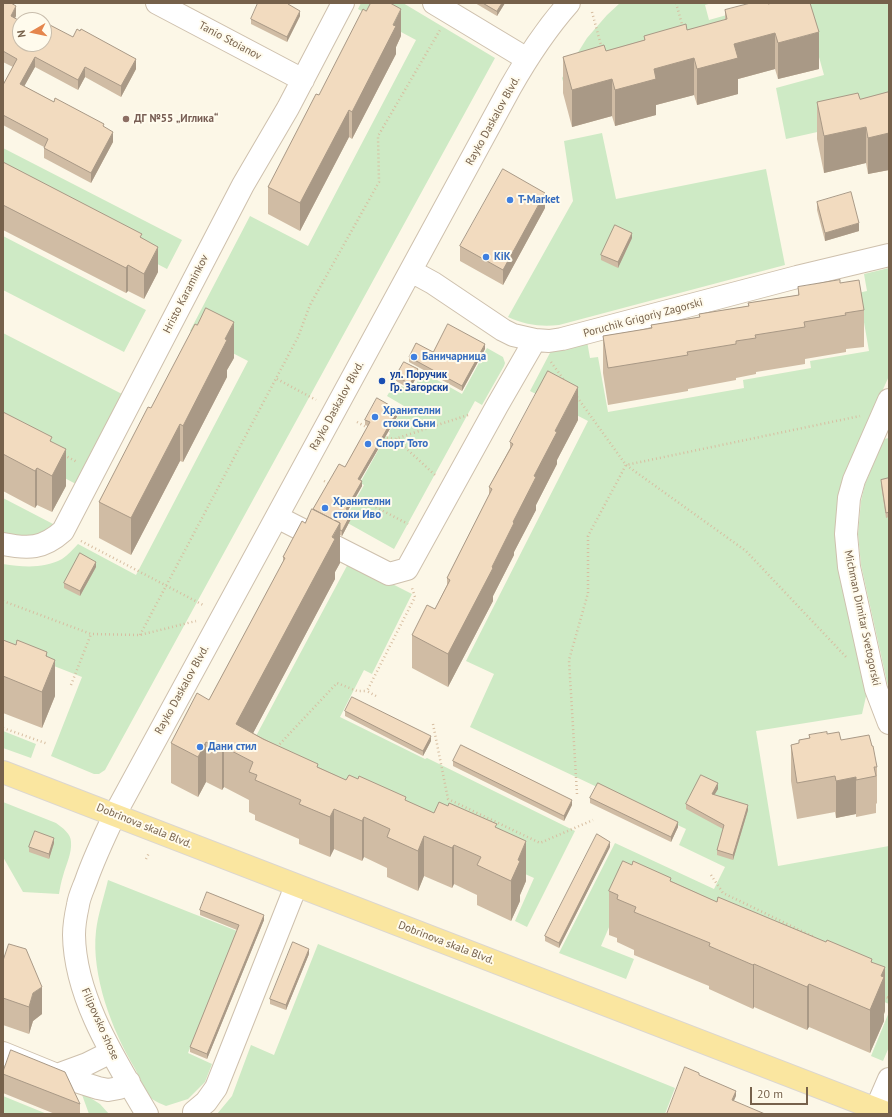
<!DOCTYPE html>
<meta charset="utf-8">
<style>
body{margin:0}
#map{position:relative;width:892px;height:1117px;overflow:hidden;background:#fcf7e7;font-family:"PT Sans",sans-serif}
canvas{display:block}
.frame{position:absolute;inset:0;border:4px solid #76614b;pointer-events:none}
.north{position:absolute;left:12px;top:12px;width:40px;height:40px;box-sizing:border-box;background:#fffbed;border:1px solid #c8bdac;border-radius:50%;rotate:261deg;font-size:11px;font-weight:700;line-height:16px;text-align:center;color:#76614b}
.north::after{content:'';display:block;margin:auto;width:14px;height:18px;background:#e5864d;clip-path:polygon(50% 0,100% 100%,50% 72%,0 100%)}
.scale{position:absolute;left:750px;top:1087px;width:58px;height:18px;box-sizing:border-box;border:2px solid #76614b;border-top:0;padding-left:5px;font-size:12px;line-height:14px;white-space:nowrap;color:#76614b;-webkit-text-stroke:3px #fffbed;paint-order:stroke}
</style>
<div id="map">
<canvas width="892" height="1117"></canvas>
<div class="frame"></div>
<div class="north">N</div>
<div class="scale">20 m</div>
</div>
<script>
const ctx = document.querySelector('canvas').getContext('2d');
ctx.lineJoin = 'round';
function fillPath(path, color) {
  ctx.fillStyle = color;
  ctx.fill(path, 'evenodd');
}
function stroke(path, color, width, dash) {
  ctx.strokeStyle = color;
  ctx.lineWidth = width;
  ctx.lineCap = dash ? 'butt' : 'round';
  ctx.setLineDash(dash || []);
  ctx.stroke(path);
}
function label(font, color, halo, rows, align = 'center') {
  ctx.font = font + ' "PT Sans",sans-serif';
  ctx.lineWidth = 4;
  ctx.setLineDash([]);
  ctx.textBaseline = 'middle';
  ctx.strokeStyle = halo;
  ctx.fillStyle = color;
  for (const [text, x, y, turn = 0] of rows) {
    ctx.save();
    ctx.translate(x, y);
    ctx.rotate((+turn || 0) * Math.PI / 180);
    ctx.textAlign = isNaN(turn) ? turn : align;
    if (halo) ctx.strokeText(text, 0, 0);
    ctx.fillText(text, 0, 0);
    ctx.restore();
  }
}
const green = new Path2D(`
 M361,3H403L495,58L105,770L99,774H94L51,756L82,677L3,646V564C23,567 43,569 62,559C68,555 73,549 78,544L136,575L248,361L190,331L250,216L308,246L416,40L358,9Z
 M620,3H712L705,5L709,20L755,7L564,85L562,78L587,38L607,15Z
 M770,3H889V116L786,139L776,88L824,75L809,21L777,30Z
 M602,133L616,199L766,169L785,265L559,325C541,327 526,325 508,317L573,201L564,141Z
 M3,148L182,240L167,269L11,188L3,204Z
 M3,236L146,310L124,352L3,290Z
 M889,268V376L844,477L867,692L862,714L756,731L778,866L889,846V1004L624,892L601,946L634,959L626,979L559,953L615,843L714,889L725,867L679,845L686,829L470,727L494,674L466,661L588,421L530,391L552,349L587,341L590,358L598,357L608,412L744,388L743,380L811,368L810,361L869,351L862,311L787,309L867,291L864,274Z
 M3,333L122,394L76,484L3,446Z
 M487,348L503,357L505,363L504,366L482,405L475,401L394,549L344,521L364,485L360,483L386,436L388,437L390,433L389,432L404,406L387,396L395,383L412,391L423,372L462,394Z
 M889,438V691L861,565L858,534L861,501L865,484L884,439Z
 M3,498L55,525L35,540L3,536Z
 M349,562L412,594L372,674L364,670L340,717L425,759L427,758L575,831L527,927L515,921L534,878L248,751Z
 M3,731L36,744L31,758L3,748Z
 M3,802L56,823C63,828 71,834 71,842C72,853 66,865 63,876C61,882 60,888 59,894L23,892L3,857Z
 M108,880L237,931L188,1053L212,1064L205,1082L188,1099L166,1106C162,1104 156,1102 152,1099C148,1096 138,1074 134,1067C112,1030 91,975 96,931C98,914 104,897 108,880Z
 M318,944L675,1088L665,1114H217L232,1096L251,1045L274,1055Z
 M889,1012V1047L883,1061L871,1056Z
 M81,1092L100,1104L109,1114H89Z
 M3,1096L47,1114H3Z`);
const path = new Path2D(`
 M676,3L683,28
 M592,12L602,49
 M551,362L564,380
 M277,379L316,400
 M577,397L626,465L746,551L847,658
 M357,422L370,429
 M383,437L395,439L468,415
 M396,439L435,475
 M64,455L77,462
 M324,481L330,484
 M354,497L368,503L408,524
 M81,541L205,606
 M3,601L91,634L140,635L196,621
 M140,635L298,337L310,305L379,182L378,136L440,30
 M71,685L91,634
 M376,696L367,691L415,597L412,588
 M433,724L448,799L540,843L593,820
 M3,728L48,744
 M277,747L337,683L357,691H367
 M577,794L569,660L588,593V536L626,465L860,416
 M146,859L149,853
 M711,875L723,893L812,936L815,938
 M883,996L889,998`);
const minor = new Path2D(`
 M157,3L303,80
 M434,3L527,59
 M411,271L433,283L503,330L513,335L535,340L549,341L562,339L797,277L889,255
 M889,400L854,480L849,498L846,534L849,567L876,689L889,723
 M277,517L389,574L407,569L497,406L535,340
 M3,544C28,549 43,549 63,531L243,185L288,108L343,3
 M3,1053L57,1075L98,1088L108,1090L119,1088L129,1082
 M57,1075L87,1064L111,1052
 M876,1109L889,1079
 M194,1112L206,1102L216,1088L296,886
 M147,1114C116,1061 75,999 74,935C74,925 76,914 78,905C79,897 83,889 86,881C94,858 104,837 115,814L510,88C527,58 546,29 569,3`);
const major = new Path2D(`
 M3,772L889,1114`);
const wall = new Path2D(`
 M3,3L16,16L15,18L20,44L73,37L136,69L121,97L85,77L78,90L35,67L24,86L54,102L104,127L113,142L91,183L44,158V147L3,125V85L13,67L3,62Z
 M475,3H505L497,16Z
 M768,4L819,69L778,79L775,69L738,79V94L697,105L694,95L656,105V115L615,126L612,116L572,127L563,93V57L606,51L644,40V36L687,30L725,20V10Z
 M290,5L300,16L287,42L251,24V19Z
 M401,36L396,47V54L352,139L349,137L300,231L268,214V187L319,95Z
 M889,92V170L868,174L866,163L824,173L817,139V102L860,99Z
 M3,162L142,238L158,272L144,299L128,291L126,293L3,230Z
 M817,202L859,231L825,241L817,210Z
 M545,208L503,285L460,261V246Z
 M632,238L618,268L601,260V255Z
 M840,283L864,310V347L846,349V352L805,359V364L756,372V374L736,378V380L688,389V391L608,405L603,373V336L651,328V325L699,317V314L748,306V303L798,295V287Z
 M485,349L462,391L409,362V357L433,352Z
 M234,358L227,370V377L183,462L180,461L131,555L99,538V502L151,408Z
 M418,374L410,389L396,381V376Z
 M3,412L52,442L66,486L52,512L37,505L35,508L3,491Z
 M398,415L360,480L362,486L348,510L352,517L342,536L340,535V563L335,572V579L253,733L318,767L346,780L406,801L434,813L497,828L526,881L520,895V901L511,921L477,905V895L454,884L452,888L424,876L418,891L387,877V868L364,857L362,861L334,849L330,857L299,844V839L255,820V815L249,812V800L224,787L222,790L206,782L198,797L171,783V743L209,700L283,563V557L305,523L313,509L345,467L368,426L365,425V420Z
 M578,420L557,460V464L536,505V510L514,552V555L493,596V601L448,687L412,668V635L435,609L447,585V578L489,495V487L510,448V442Z
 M889,478V517L886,518L881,485V480Z
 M96,567L80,596L64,588V583Z
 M3,640L47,657L55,696L42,728L3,713Z
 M345,711L431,741L423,756L345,716Z
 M827,734L841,740L877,767V803L876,804V813L856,817V814L836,818L835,812L797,819L791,781V745L799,743V740L809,738V735Z
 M453,761L572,805L564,821L453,766Z
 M718,789L714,795L748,810L733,860L717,855V850L723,829L686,809V804Z
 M590,798L678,827L671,842L590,803Z
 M54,843L49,859L29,852V847Z
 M610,847L559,948L545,941V936Z
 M671,881L717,902L872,962L885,1011L884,1014V1021L870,1053L809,1027L807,1030L754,1007L753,1009L709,989V986L634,955V950L617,942V938L609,935V891Z
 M200,910L264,920L207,1059L190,1052V1047L237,930L200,915Z
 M309,954L286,1010L270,1004V999Z
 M3,961L42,1014L33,1021L29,1034L3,1025Z
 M3,1072L80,1104V1114H55L3,1093Z`);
const shadedWall = new Path2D(`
 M502,3H505L497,16V11Z
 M16,6V16L11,26V16Z
 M401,9V36L396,47V54L352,139V112Z
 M300,11V16L287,42V37Z
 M819,32V69L778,79V43Z
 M775,33V69L738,79V94L697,105V69L734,44Z
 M35,57V67L20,94V84Z
 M694,58V95L656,105V115L615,126V90L654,69Z
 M136,59V69L121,97V86Z
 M85,67V77L78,90V80Z
 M612,79V116L572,127V90Z
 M349,110V137L300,231V203Z
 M866,127V163L824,173V136Z
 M113,132V142L91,183V173Z
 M889,133V170L868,174V138Z
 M545,193V208L503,285V270Z
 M859,223V231L825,241V233Z
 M632,233V238L618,268V262Z
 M158,247V272L144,299V274Z
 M128,265V291L126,293V268Z
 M234,322V358L227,370V377L183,462V426L225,339Z
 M485,344V349L462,391V386Z
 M418,369V374L410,389V384Z
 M578,387V420L557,460V464L536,505V510L514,552V555L493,596V601L448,687V654L492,567L555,431Z
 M398,410V415L358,484V479Z
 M180,424V461L131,555V518Z
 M66,449V486L52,512V476Z
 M37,468V505L35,508V471Z
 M362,481V486L346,514V509Z
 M352,512V517L342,536V531Z
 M340,523V563L335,572V579L241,756L236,724Z
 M96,562V567L80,596V591Z
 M47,652V680L55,660V696L42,728V692L46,656Z
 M431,736V741L423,756V751Z
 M206,742V782L198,797V757Z
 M224,747V787L222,790V750Z
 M856,777V814L836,818V781Z
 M718,783V789L712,799V794Z
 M572,800V805L564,821V816Z
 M748,805V810L733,860V855Z
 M334,809V849L330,857V817Z
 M364,817V857L362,861V821Z
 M678,822V827L671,842V837Z
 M424,836V876L418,891V851Z
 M54,838V843L49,859V854Z
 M526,841V881L520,895V901L511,921V881L518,860Z
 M610,842V847L559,948V943Z
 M454,845V884L452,888V848Z
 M264,915V920L207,1059V1054Z
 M309,949V954L286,1010V1005Z
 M754,964V1007L753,1009V965Z
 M885,967V1011L884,1014V1021L870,1053V1010L881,976Z
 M809,984V1027L807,1030V987Z
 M42,987V1014L33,1021L29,1034V1007L33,993Z
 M736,1091V1096L732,1105V1100Z`);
const building = new Path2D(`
 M3,3H11L16,6L11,16L20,21V44H44V31L48,24L73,37L77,29L80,31L81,29L136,59L121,86L85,67L78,80L35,57L20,84L54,102L55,98L104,124L103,126L113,132L91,173L44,148L48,139L3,115V85L17,59L3,51Z
 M258,3H288V4L300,11L287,37L251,19Z
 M371,3H390L401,9L393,25L396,26L352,112L349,110L300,203L268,187L316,94L319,95L363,9L366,11Z
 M483,3H502L497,11Z
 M751,3H768V4L772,3H810L819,32L778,43L775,33L734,44L738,58L697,69L694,58L654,69L656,79L615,90L612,79L572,90L563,57L604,45L606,51L645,40L644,36L686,24L687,30L727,19L725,10Z
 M889,92V133L868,138L866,127L824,136L817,102L858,93L860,99Z
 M3,162L142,234L140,237L158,247L144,274L128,265L126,268L3,205Z
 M503,169L545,193L503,270L460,246Z
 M851,192L859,223L825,233L817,202Z
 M615,225L632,233L618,262L601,255Z
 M840,280V283L859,280L864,310L845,313L846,315L804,322L805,327L755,335L756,338L736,341V344L687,352L688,355L608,368L603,336L652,328L651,325L700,317L699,314L749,306L748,303L799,295L798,287Z
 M206,308L234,322L225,339L227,340L183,426L180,424L131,518L99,502L148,407L151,408L195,324L197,325Z
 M448,324L485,344L462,386L409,357L416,343L433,352Z
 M404,362L418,369L410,384L396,376Z
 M548,371L578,387L555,431L557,432L534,476L536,477L513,522L514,523L492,567L493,568L448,654L412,635L427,605L435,609L450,580L447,578L492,489L489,487L513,444L510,442Z
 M377,398L398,410L358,479L362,481L346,509L352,512L342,531L340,530V523L313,509L339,464L345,467L370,422L365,420Z
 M3,412L52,437L50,441L66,449L52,476L37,468L35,471L3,454Z
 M889,478V512L886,513L881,480Z
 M312,509L340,523L332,537L335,539L236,724L263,739L318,764L317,767L346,780L349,775L358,779L359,776L406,797L405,800L434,813L439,802L448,806L449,803L497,824L495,827L526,841L518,860L520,861L511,881L477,865L481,857L454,845L452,848L424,836L418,851L387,837L390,829L364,817L362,821L334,809L330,817L299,804L301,800L255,780L257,775L249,772L253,762L224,747L222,750L206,742L198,757L171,743L197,693L209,700L285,558L283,557L302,521L305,523Z
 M80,553L96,562L80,591L64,583Z
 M3,640L16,645L17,640L47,652L46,656L55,660L42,692L3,676Z
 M352,697L431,736L423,751L345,711Z
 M827,732V734L839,732L841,740L869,735L872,746H873L877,767H874L876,776L856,780V777L836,781L835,776L797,783L791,745L799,743V740L810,738L809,735Z
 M461,745L572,800L564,816L453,761Z
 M701,775L718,783L712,794L748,805L733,855L717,850L724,825L686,804Z
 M598,783L678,822L671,837L590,798Z
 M35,831L54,838L49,854L29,847Z
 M597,834L610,842L559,943L545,936Z
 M623,861L632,865L633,861L671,878L670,881L717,902L718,897L826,942L827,940L872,959L871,962L885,967L881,976L884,977L870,1010L809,984L807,987L754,964L753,965L709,946L710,943L634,912L636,907L617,899L618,895L609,891Z
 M207,892L264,915L207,1054L190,1047L239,925L200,910Z
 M293,942L309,949L286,1005L270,999Z
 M9,944L26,949L42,987L33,993L29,1007L3,998V961Z
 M11,1050L65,1072L80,1104L3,1074V1072Z
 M685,1067L699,1073V1075L736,1091L732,1100L765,1114H667Z`);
const markers = [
 [126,119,4,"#8d6e63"],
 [510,200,4,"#3f7fe0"],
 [486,257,4,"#3f7fe0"],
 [414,357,4,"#3f7fe0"],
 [382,381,4,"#1a4fb4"],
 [375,417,4,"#3f7fe0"],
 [368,444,4,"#3f7fe0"],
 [325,508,4,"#3f7fe0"],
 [200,747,4,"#3f7fe0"]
];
const streetNames = [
 ["Tanio Stoianov",230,41,28],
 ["Rayko Daskalov Blvd.",493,121,-61],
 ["Hristo Karaminkov",186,294,-63],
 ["Poruchik Grigoriy Zagorski",643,318,-15],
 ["Rayko Daskalov Blvd.",337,406,-61],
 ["Michman Dimitar Svetogorski",862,618,78],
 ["Rayko Daskalov Blvd.",182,690,-61],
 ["Dobrinova skala Blvd.",144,826,22],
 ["Dobrinova skala Blvd.",446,943,21],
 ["Filipovsko shose",100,1024,66]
];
const educationNames = [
 ["ДГ №55 „Иглика“",134,119]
];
const shopNames = [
 ["T-Market",518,200],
 ["KiK",494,257],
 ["Баничарница",422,357],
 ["Хранителни",383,411],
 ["стоки Съни",383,424],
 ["Спорт Тото",376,444],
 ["Хранителни",333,502],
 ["стоки Иво",333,515],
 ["Дани стил",208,747]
];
const transitNames = [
 ["ул. Поручик",390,375],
 ["Гр. Загорски",390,388]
];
fillPath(green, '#ceeac5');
stroke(minor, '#cec0ad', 24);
stroke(major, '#dbd6d0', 24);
stroke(path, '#d7bea1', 2.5, [1, 3]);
stroke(minor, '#fff', 22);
stroke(major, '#fae6a0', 22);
fillPath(wall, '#d0bca4');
fillPath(shadedWall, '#a99986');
fillPath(building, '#f2dbbf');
stroke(building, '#a99986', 1);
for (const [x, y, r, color] of markers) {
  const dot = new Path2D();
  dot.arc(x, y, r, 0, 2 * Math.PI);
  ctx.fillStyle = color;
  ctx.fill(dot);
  stroke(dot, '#fffbed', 1.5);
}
label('11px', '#76614b', '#fffbed', streetNames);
label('bold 11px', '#785e54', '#fffbed', educationNames, 'left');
label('bold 11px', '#366cbe', '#fffbed', shopNames, 'left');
label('bold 11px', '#164399', '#fffbed', transitNames, 'left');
</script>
